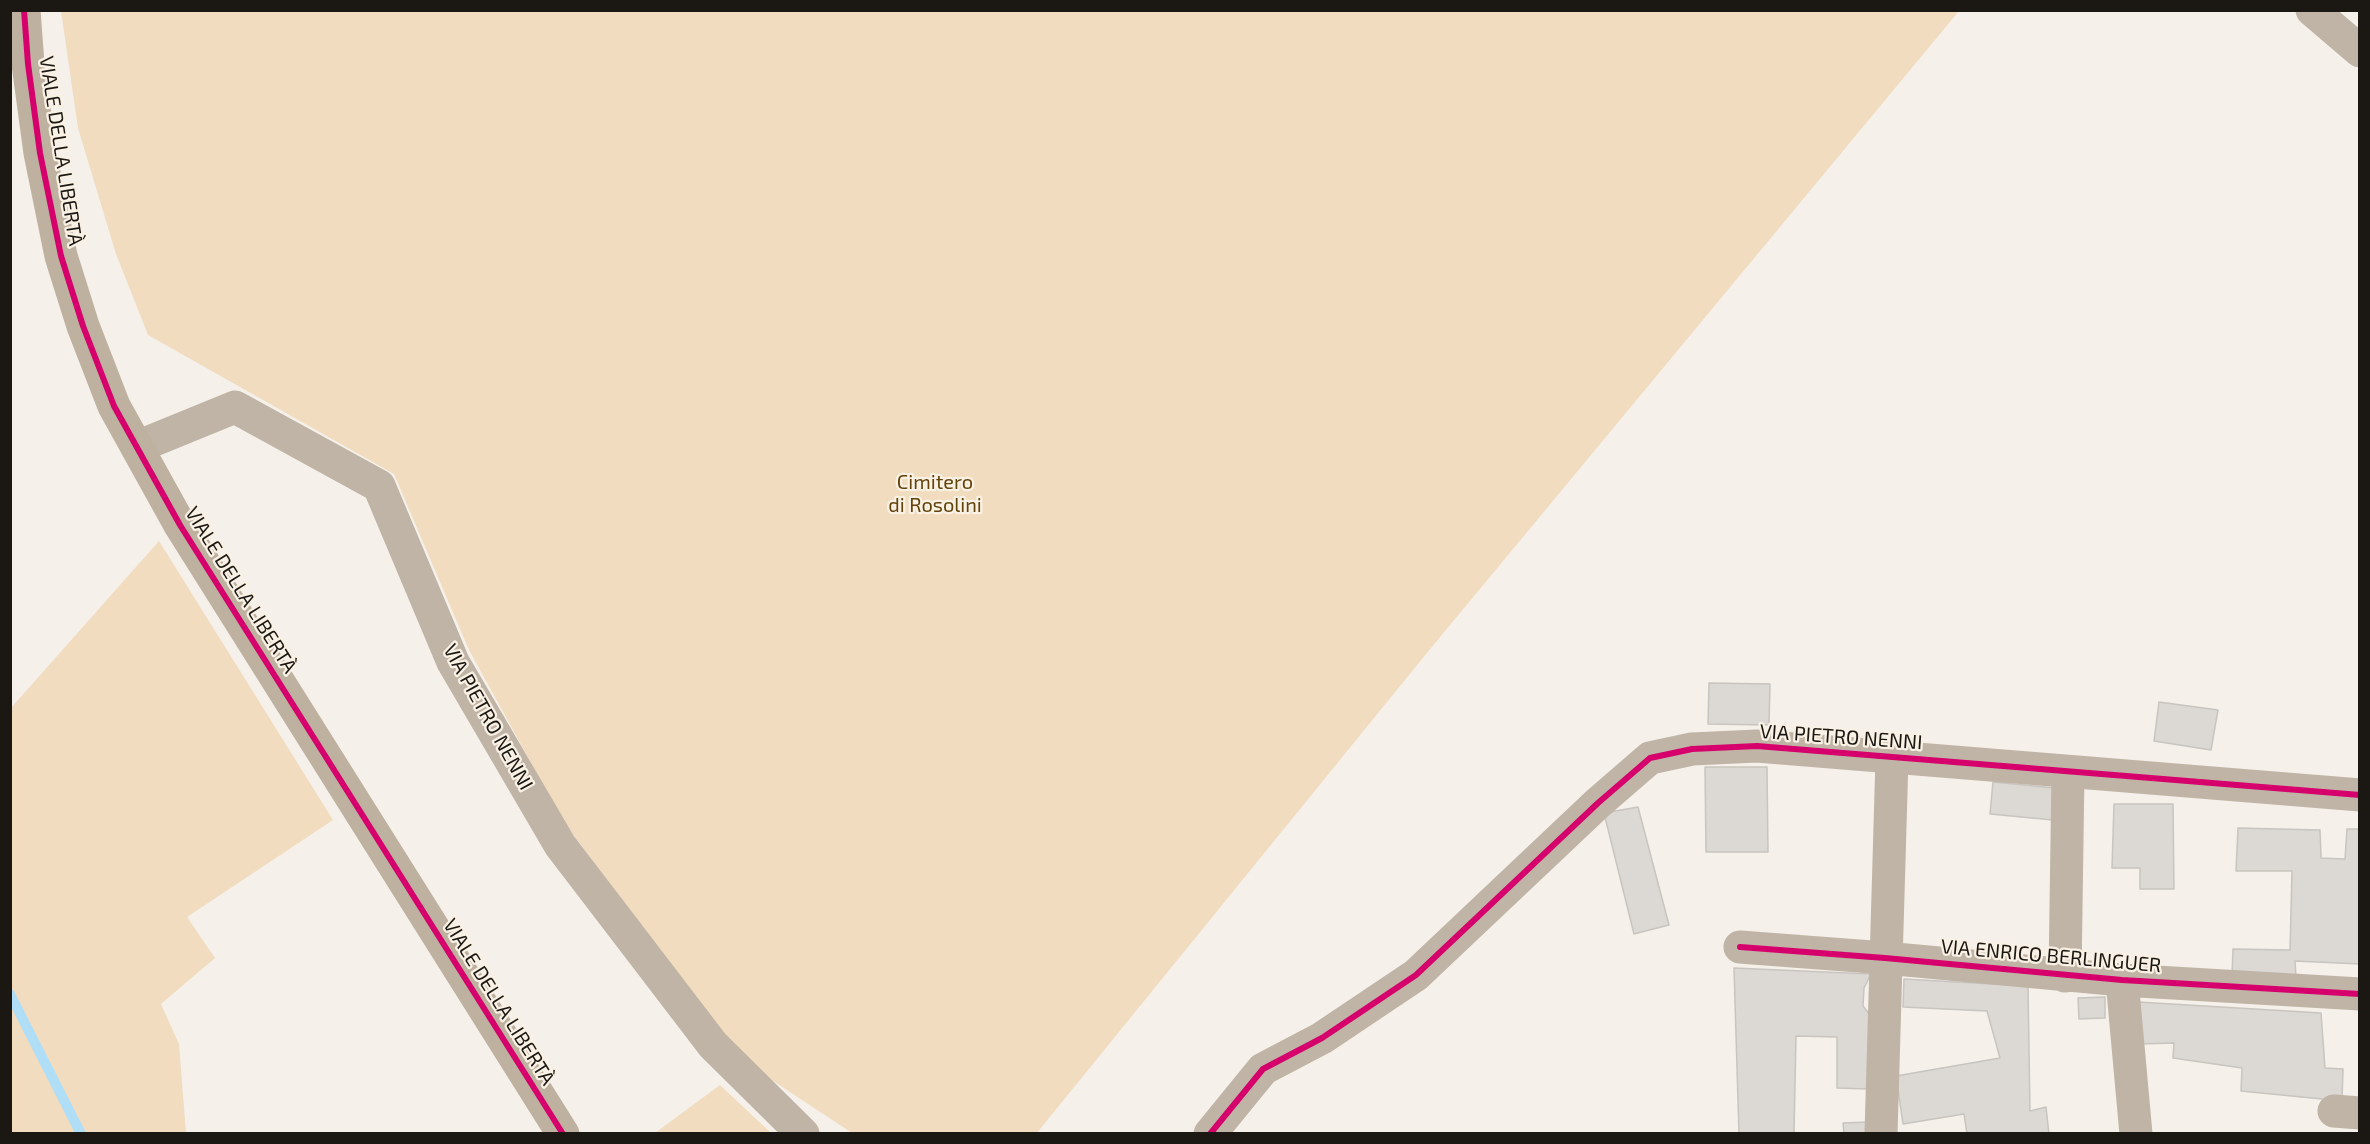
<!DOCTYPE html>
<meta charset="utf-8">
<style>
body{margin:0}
#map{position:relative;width:2370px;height:1144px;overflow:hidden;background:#f5f0ea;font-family:"Exo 2",sans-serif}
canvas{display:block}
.frame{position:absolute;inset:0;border:12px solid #1b1713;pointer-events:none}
</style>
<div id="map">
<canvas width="2370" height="1144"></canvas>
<div class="frame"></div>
</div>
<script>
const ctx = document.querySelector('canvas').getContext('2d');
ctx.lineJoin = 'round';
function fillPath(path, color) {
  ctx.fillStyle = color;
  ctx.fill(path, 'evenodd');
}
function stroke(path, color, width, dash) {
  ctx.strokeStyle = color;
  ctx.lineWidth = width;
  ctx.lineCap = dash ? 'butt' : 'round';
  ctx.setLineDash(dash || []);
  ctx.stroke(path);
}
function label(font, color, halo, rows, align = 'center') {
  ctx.font = font + ' "Exo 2",sans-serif';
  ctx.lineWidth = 4.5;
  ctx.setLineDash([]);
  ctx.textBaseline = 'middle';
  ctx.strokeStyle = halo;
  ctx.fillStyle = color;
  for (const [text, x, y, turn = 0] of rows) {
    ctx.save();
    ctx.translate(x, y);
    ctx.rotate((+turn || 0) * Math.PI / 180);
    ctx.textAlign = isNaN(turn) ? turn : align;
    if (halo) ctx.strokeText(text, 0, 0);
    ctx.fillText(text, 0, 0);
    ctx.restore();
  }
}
const green = new Path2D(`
 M61,11H1959L1426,654L1036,1134L852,1133L755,1069L724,1036L563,821L469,650L394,474L148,335L116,254L78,128Z
 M159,541L333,820L187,917L215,958L161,1004L179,1044L186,1133H11V708Z
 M720,1085L771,1133H655Z`);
const stream = new Path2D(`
 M10,994L81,1134`);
const building = new Path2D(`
 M1709,683L1770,684L1769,725L1708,724Z
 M2159,702L2218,710L2211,750L2154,741Z
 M1705,767H1767L1768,852H1706Z
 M1993,782L2055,788L2053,820L1990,814Z
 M2114,804H2173L2174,889H2140V868H2112Z
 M1638,807L1669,925L1634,934L1604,813Z
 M2238,828L2320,830L2321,858L2345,859L2347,829H2360V964L2295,961L2296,977L2232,976L2233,949L2290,950L2292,871H2236Z
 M1734,968L1871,974L1864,988L1863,1006L1870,1015L1868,1089L1837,1088V1037L1796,1036L1794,1133L1739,1134Z
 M1904,979L2028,986L2030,1111L2046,1107L2049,1134H1967L1964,1114L1903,1124L1896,1076L2000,1058L1987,1011L1903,1007Z
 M2105,997V1018L2079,1019L2078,998Z
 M2138,1002L2321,1013L2325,1068L2343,1069L2342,1101L2241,1091L2242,1068L2173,1058L2174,1043L2138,1044Z
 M1868,1122V1134H1844L1843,1123Z`);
const street = new Path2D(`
 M2312,10L2360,51
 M137,447L235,407L379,486L453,662L560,845L713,1045L803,1134
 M1740,947L1885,958L2122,980L2360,994
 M2065,976L2068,772
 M2122,980L2136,1134
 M2334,1111L2360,1113
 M1210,1134L1263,1069L1322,1038L1416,975L1598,803L1650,758L1692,749L1757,746L2360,795
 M1881,1134L1892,758`);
const secondary = new Path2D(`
 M24,10L28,64L40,153L61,256L83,326L114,406L180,525L563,1134`);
const cycleway = new Path2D(`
 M24,10L28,64L40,153L61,256L83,326L114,406L180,525L563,1134
 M1740,947L1885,958L2122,980L2360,994
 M1210,1134L1263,1069L1322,1038L1416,975L1598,803L1650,758L1692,749L1757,746L2360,795`);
const streetNames = [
 ["VIALE DELLA LIBERTÀ",61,151,81],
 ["VIALE DELLA LIBERTÀ",241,590,58],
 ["VIA PIETRO NENNI",488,717,61],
 ["VIA PIETRO NENNI",1841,737,4],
 ["VIA ENRICO BERLINGUER",2051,956,5],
 ["VIALE DELLA LIBERTÀ",499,1002,58]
];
const parkNames = [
 ["Cimitero",935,482],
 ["di Rosolini",935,505]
];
fillPath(green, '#f1dcbf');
stroke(stream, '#b0def6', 10);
fillPath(building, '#dcd8d3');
stroke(building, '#c8c4bf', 1.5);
stroke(street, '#bfb4a5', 33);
stroke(secondary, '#beb1a0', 33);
stroke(cycleway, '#d6006c', 6);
label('20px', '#1b1713', '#faf1e5', streetNames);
label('20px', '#64430a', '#faf1e5', parkNames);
</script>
